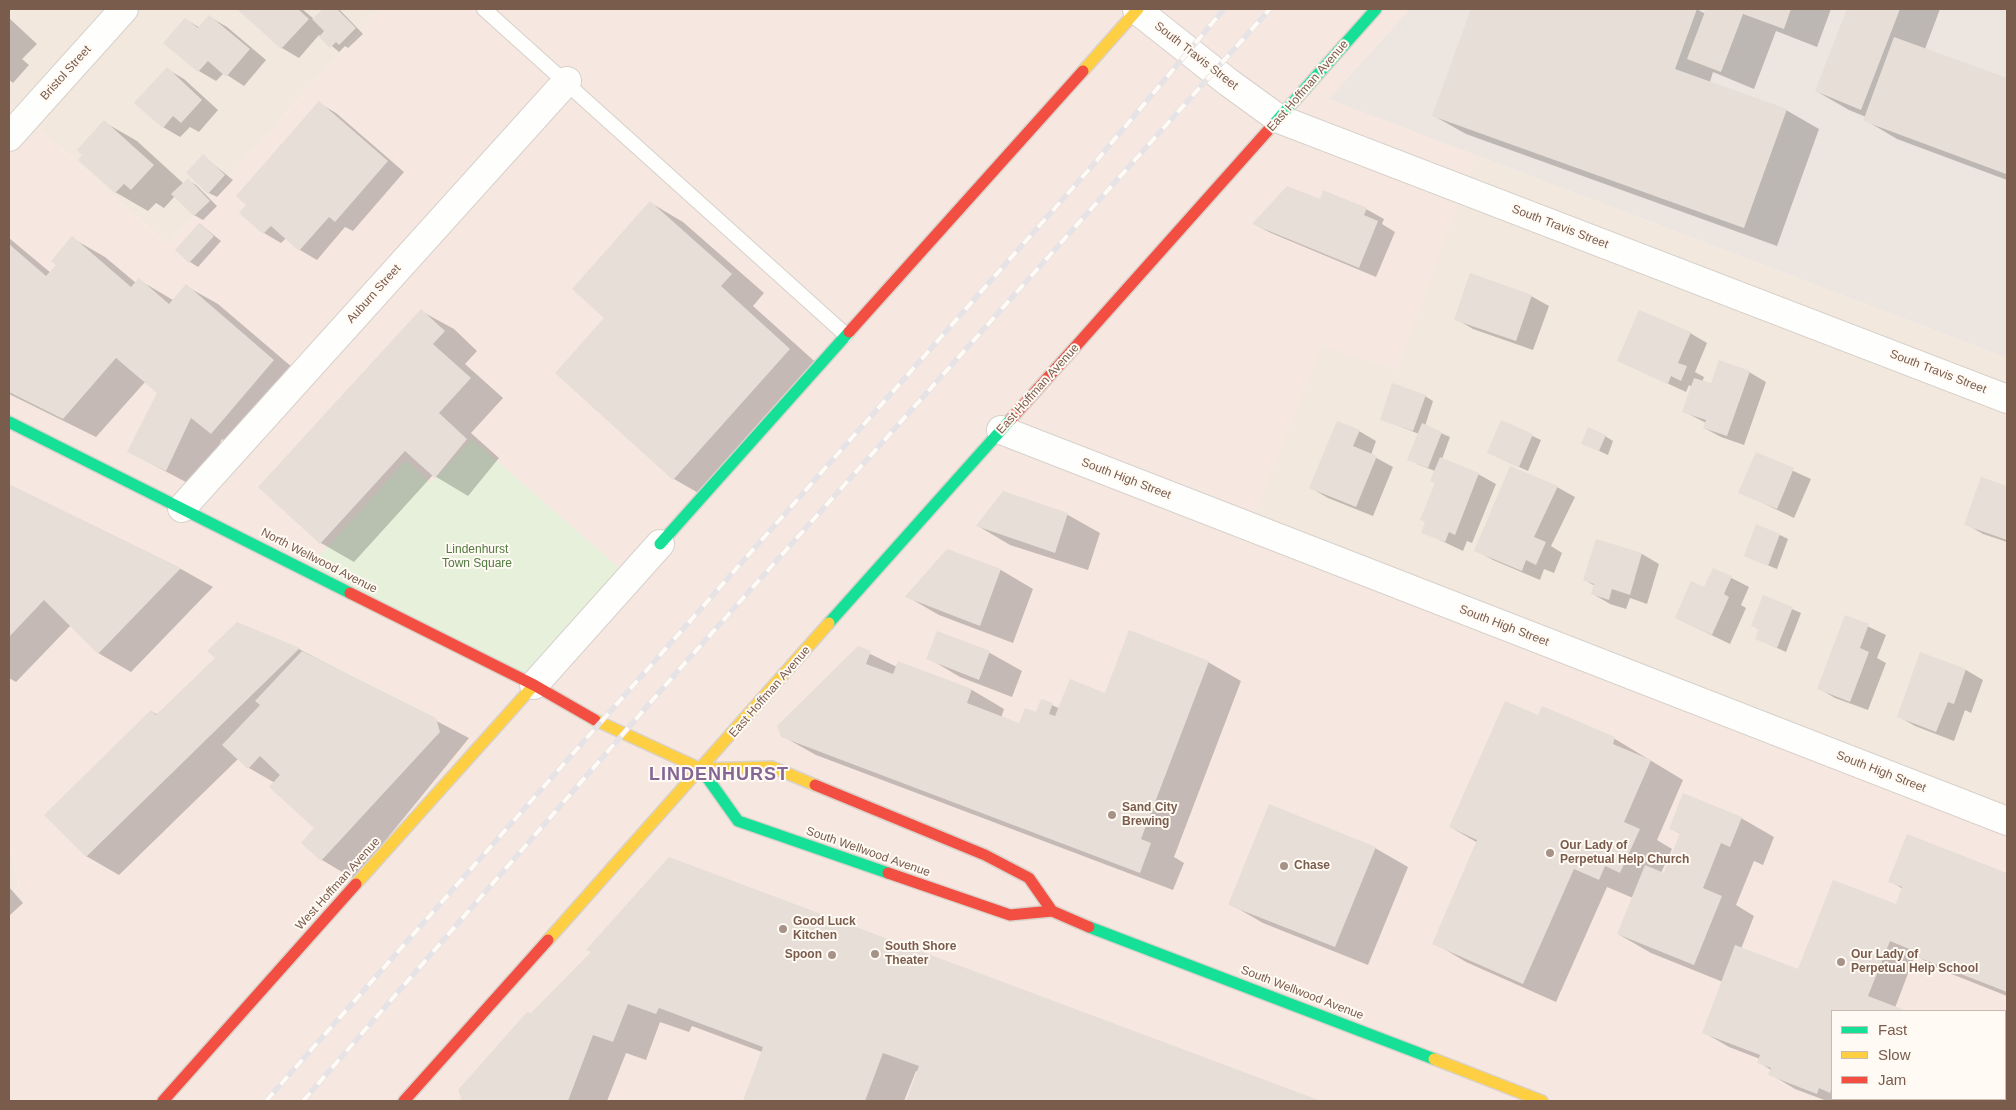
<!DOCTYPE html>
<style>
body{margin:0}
#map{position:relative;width:2016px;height:1110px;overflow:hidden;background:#f9f5f0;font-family:Helvetica,sans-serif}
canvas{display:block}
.frame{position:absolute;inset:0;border:10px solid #7a5c4d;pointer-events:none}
.legend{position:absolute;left:1831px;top:1010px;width:175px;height:90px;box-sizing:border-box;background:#fffaf3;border:1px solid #cabbb1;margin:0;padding:6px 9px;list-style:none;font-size:15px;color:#7a5c4d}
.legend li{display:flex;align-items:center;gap:10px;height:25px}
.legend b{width:25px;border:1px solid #cabbb1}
</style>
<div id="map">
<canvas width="2016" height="1110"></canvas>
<div class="frame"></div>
<ul class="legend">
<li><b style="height:6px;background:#16e098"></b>Fast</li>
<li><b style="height:6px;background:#ffcf43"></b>Slow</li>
<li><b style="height:6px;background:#f24e42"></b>Jam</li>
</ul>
</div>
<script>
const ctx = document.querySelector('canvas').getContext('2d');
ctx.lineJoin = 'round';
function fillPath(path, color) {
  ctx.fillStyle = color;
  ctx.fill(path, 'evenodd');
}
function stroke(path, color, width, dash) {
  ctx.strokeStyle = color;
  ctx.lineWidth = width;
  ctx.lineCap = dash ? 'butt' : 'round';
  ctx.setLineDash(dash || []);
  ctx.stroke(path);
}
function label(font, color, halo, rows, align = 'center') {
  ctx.font = font + ' Helvetica,sans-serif';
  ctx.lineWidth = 4;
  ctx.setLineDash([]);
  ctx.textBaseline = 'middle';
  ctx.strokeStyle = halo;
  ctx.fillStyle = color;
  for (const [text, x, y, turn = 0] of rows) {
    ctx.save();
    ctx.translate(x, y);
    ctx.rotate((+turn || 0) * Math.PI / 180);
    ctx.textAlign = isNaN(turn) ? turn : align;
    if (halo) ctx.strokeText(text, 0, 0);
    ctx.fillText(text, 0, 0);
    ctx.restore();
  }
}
const residential = new Path2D(`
 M9,9H380L168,245L9,102Z
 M1329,99L2007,358V1101H426ZM1832,1011H2005V1099H1832Z
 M9,850L12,854L19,886L9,896Z`);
const commercial = new Path2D(`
 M380,9H1410L1330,99L1476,155L1397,370L1322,346L1252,520L2007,808V1101H9V896L19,886L12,854L9,850V102L168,245ZM1832,1011H2005V1099H1832Z`);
const industrial = new Path2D(`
 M1410,9H2007V358L1329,99Z`);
const green = new Path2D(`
 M472,439L627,575L534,680L309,567L406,460L431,483Z`);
const shadow = new Path2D(`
 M239,9H302L314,19L325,9H339L363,34L348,48L345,46L339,52L319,35L299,58L282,48Z
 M1472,9H1696L1706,14L1708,9H1831L1817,47L1776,31L1754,89L1713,72L1710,82L1786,110L1819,129L1777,246L1466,134L1434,116Z
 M1848,9H1940L1925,49L2007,80V180L1897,139L1865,120L1866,117L1849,110L1816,91Z
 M210,17L227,27L266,60L244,86L224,73L216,81L199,71L165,43L185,19L200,28Z
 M9,18L37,44L22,59L29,65L13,83L9,80Z
 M167,69L184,79L218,110L199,132L190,127L180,137L163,127Z
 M319,103L336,113L404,172L353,231L345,227L317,260L300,250L286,238L281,243L264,233L241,213Z
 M104,122L137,141L184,184L188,180L196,185L217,206L203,220L194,215L175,196L164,208L156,203L148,211L115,192Z
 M203,156L233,180L217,197L209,193Z
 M1324,192L1366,209L1384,219L1382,224L1395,232L1376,277L1271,233L1254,224L1320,201Z
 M651,203L683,222L764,293L753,306L822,368L707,498L674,479L606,318Z
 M200,224L221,241L198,267L190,262Z
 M9,238L51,273L58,265L72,238L105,257L136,283L139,280L173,300L186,286L218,304L306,379L245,452L222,439L199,489L129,452L158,393L145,382L96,437L9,394Z
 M1531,296L1549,306L1533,350L1473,329L1456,319Z
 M421,311L454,329L477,351L465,364L503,398L471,433L499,458L468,496L433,475L354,562L321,543L260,487Z
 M1690,333L1707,343L1695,372L1704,377L1702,382L1711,385L1749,372L1766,382L1744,445L1721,437L1704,428L1706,423L1683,411L1692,387L1689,385L1686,392L1619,361Z
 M1425,396L1433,401L1425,426L1450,437L1442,459L1478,474L1496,484L1472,543L1467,541L1463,551L1423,532L1436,483L1435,471L1417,464L1419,434L1381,419Z
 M1502,422L1541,440L1528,471L1497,457Z
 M1359,431L1376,441L1371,455L1393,467L1373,516L1328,498L1311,488Z
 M1605,436L1613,441L1608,455L1582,443Z
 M1756,454L1811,479L1794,518L1740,492Z
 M1982,478L2007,487V542L1983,534L1966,524Z
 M9,485L181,569L213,587L131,672L98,653L71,625L16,682L9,678Z
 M1557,487L1575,497L1551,546L1562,553L1554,573L1544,569L1540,580L1493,560L1475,550Z
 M1004,493L1068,515L1100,533L1088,570L1010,545L978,526Z
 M1780,535L1788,539L1777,569L1745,556Z
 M1597,540L1642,554L1659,564L1647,604L1630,598L1626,609L1610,604L1593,594L1595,586L1585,580Z
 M947,551L1001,570L1033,589L1013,643L939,615L906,596Z
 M1714,569L1749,587L1741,605L1746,608L1730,644L1676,618L1705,589Z
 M1764,597L1801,613L1786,652L1757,639L1760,630L1753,625Z
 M1846,616L1886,635L1877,658L1886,663L1868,710L1835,698L1818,688Z
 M238,623L299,649L469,738L354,879L322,860L316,828L275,783L249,768L239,758L119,875L86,856L151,711L158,715L217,658Z
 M938,632L990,653L1022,671L1012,697L960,677L928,658Z
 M858,648L897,667L899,663L972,690L1004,709L1001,718L1020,725L1052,705L1060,709L1208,662L1241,681L1174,857L1184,863L1173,890L816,755L782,736Z
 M1921,654L1966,670L1983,680L1971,713L1965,710L1954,741L1915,726L1898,716Z
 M1543,707L1615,739L1683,780L1657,840L1672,849L1661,873L1664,875L1681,834L1670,828L1741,818L1774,837L1763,865L1754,861L1736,905L1754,916L1741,949L1799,971L1897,906L1903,889L1890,881L1907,835L2007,874V996L1939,969L1915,955L1895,1008L1904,1011H1832V1099H2005V1024L2007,1026V1101H1865L1858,1099L1857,1101H1827L1795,1089L1770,1074L1771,1070L1759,1062L1760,1059L1729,1047L1703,1032L1723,982L1651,953L1618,934L1633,898L1607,887L1556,1002L1466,962L1434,943L1478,843L1450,827L1538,717Z
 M1375,848L1408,867L1368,965L1263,923L1230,904Z
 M670,859L1318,1101H908L918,1072L916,1071L904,1101H744L762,1052L692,1026L689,1032L660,1022L646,1060L626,1053L607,1101H463L460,1090L592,952Z
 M9,887L23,903L9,916Z`);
const building = new Path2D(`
 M237,9H298L309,19L281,49Z
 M323,9H337L356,28L339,45L336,42L330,48L319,37L324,31L312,19Z
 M1471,9H1697L1675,69L1787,109L1744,228L1432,116Z
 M1706,9H1791L1784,29L1743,14L1721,72L1687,59Z
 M1847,9H1900L1861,110L1815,91Z
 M209,15L250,49L226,77L208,61L198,72L163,43L185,18L198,28Z
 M1894,37L2007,78L2006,174L1863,121Z
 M167,67L202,100L181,123L173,116L163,128L134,103Z
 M319,101L388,161L335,222L329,217L299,251L271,226L263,234L239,213L246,205L236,196Z
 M104,120L154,165L131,190L124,184L115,193L78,160L82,155L77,150Z
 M203,154L225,175L208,194L186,173Z
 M188,178L210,201L194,216L171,194Z
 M1287,186L1320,199L1323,190L1367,208L1364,215L1378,221L1359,268L1252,224Z
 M650,201L732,274L721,286L790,349L673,480L555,373L604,318L572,289Z
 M199,223L214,236L189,263L175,250Z
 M72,236L131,287L139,278L169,304L186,284L274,360L211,434L191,418L166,471L127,452L157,393L116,358L63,419L9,392V244L46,276L56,265L51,261Z
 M1470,273L1532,295L1516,341L1454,320Z
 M421,309L445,331L433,344L471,378L439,413L467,439L435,478L405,451L320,544L258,487Z
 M1639,310L1691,332L1678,363L1687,366L1681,381L1671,376L1668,384L1617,361Z
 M1719,360L1750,371L1727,436L1703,428L1706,420L1682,412L1694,378L1711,383Z
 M1392,383L1426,395L1413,431L1380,420Z
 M1501,420L1533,434L1519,467L1487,453Z
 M1337,421L1360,430L1353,446L1377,456L1356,507L1309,488Z
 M1422,423L1442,432L1428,468L1407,460Z
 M1588,427L1606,435L1599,451L1581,444Z
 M1756,452L1794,468L1777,509L1738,493Z
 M1440,457L1479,473L1455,535L1449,532L1445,542L1421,533L1425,522L1420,520L1435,483L1430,481Z
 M1510,466L1558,486L1534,537L1546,542L1536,565L1526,560L1522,571L1474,551Z
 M1981,477L2007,486V540L1964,525Z
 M9,484L181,568L98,654L44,600L9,637Z
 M1003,491L1068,513L1055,553L976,526Z
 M1756,524L1780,534L1768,566L1744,556Z
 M1596,539L1642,553L1630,595L1612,589L1609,600L1591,594L1594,584L1583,580Z
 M947,549L1001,569L980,626L905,597Z
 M1713,568L1732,576L1724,594L1729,597L1712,635L1675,618L1691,581L1704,587Z
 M1763,595L1793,607L1777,648L1755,639L1759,629L1751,626Z
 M1845,615L1869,624L1860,648L1869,652L1850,702L1817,689Z
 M237,622L300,648L86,857L44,815L151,710L156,715L215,658L207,651Z
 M1129,630L1209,661L1141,839L1151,843L1140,873L781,737L777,726L858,646L871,651L866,664L893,674L898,661L972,689L967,703L1019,723L1025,708L1036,712L1041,699L1053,703L1049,714L1055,716L1070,679L1105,693Z
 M937,631L990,651L979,680L926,659Z
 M302,651L436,718L440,732L321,861L301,843L314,828L269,787L280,775L260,756L248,769L222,745L260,705L255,701Z
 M1920,652L1966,669L1954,704L1948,702L1936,732L1897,717Z
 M1505,701L1538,715L1542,706L1615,737L1613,744L1651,760L1624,822L1640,829L1620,873L1605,866L1599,880L1574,869L1523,984L1432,944L1477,840L1449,827Z
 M1683,793L1742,817L1730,847L1721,843L1703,888L1722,896L1694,965L1617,934L1645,865L1664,873L1680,833L1669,829Z
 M1269,804L1376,847L1335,947L1228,905Z
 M1907,834L2007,873V992L1912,955L1914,951L1890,941L1868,996L1907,1011H1832V1087L1830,1093L1819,1088L1817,1094L1768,1075L1771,1068L1757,1063L1760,1055L1702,1033L1735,945L1798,969L1833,880L1896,904L1902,887L1888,882Z
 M669,857L1321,1101H906L919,1066L883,1053L865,1101H743L763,1047L659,1008L656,1014L628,1004L613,1042L593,1035L568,1101H462L458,1090L527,1012L531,1013L591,952L586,950Z
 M2005,1042L2007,1043V1101H1939L1940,1099H2005Z
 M1869,1099H1900L1899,1101H1875Z`);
const lane = new Path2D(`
 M484,9L846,335`);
const street = new Path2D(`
 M1137,10L1228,82L1279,119L2007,399
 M9,137L124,9
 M1001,430L2007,821
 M182,508L567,81
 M534,685L660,544`);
const fast = new Path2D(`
 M1272,126L1376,9
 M9,422L350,593
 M660,544L849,332
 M829,623L1011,419
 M701,769L738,821L888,873
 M1089,927L1434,1059`);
const slow = new Path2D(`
 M1083,71L1138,9
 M595,720L701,769L772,767L815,785
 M356,884L534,685
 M548,940L829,623
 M1434,1059L1542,1101`);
const jam = new Path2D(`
 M849,332L1083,71
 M1011,419L1272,126
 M350,593L534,685L595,720
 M815,785L985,855L1029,878L1052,911
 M888,873L1010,915L1052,911L1089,927
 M163,1101L356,884
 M404,1101L548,940`);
const rail = new Path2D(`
 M266,1101L1093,165L1224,9
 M303,1101L677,672L1270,9`);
const markers = [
 [1112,815,5,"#a69286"],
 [1550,853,5,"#a69286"],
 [1284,866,5,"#a69286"],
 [783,929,5,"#a69286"],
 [875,954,5,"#a69286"],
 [832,955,5,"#a69286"],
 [1841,962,5,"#a69286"]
];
const streetNames = [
 ["South Travis Street",1196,56,38],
 ["Bristol Street",66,73,-48],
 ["East Hoffman Avenue",1308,86,-49],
 ["South Travis Street",1560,227,21],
 ["Auburn Street",374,294,-48],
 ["South Travis Street",1938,372,21],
 ["East Hoffman Avenue",1038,389,-48],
 ["South High Street",1126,479,21],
 ["North Wellwood Avenue",319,561,27],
 ["South High Street",1504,626,21],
 ["East Hoffman Avenue",770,692,-49],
 ["South High Street",1881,772,21],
 ["South Wellwood Avenue",868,852,19],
 ["West Hoffman Avenue",338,884,-48],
 ["South Wellwood Avenue",1302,993,21]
];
const parkNames = [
 ["Lindenhurst",477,550],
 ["Town Square",477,564]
];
const poiNames = [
 ["Sand City",1122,808],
 ["Brewing",1122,822],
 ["Our Lady of",1560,846],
 ["Perpetual Help Church",1560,860],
 ["Chase",1294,866],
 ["Good Luck",793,922],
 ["Kitchen",793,936],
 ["South Shore",885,947],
 ["Theater",885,961],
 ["Spoon",822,955,"right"],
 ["Our Lady of",1851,955],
 ["Perpetual Help School",1851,969]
];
const districtNames = [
 ["LINDENHURST",719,775]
];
fillPath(residential, '#f2e8de');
fillPath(commercial, '#f6e8e1');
fillPath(industrial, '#ede5e0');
fillPath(green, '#e7f0db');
fillPath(shadow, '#0003');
fillPath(building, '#e6ded7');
stroke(lane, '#d7d1cb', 16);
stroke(street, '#d7d1cb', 30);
stroke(fast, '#d9d2cb', 14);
stroke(slow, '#d9d2cb', 14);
stroke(jam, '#d9d2cb', 14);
stroke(lane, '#fefefd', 14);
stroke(street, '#fefefd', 28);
stroke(fast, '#16e098', 11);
stroke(slow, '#ffcf43', 11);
stroke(jam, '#f24e42', 11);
stroke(rail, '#e6e3e7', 5.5);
stroke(rail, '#fffaf3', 4, [11]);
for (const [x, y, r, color] of markers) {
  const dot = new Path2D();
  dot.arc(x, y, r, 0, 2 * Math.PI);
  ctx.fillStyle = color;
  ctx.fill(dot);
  stroke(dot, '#fffaf3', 2);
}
label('12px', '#7a5c4d', '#fffaf3', streetNames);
label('12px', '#537a41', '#fffaf3', parkNames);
label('bold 12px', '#7a5c4d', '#fffaf3', poiNames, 'left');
ctx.letterSpacing = '1px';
label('bold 18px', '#846695', '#fffaf3', districtNames);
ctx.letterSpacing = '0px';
</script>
